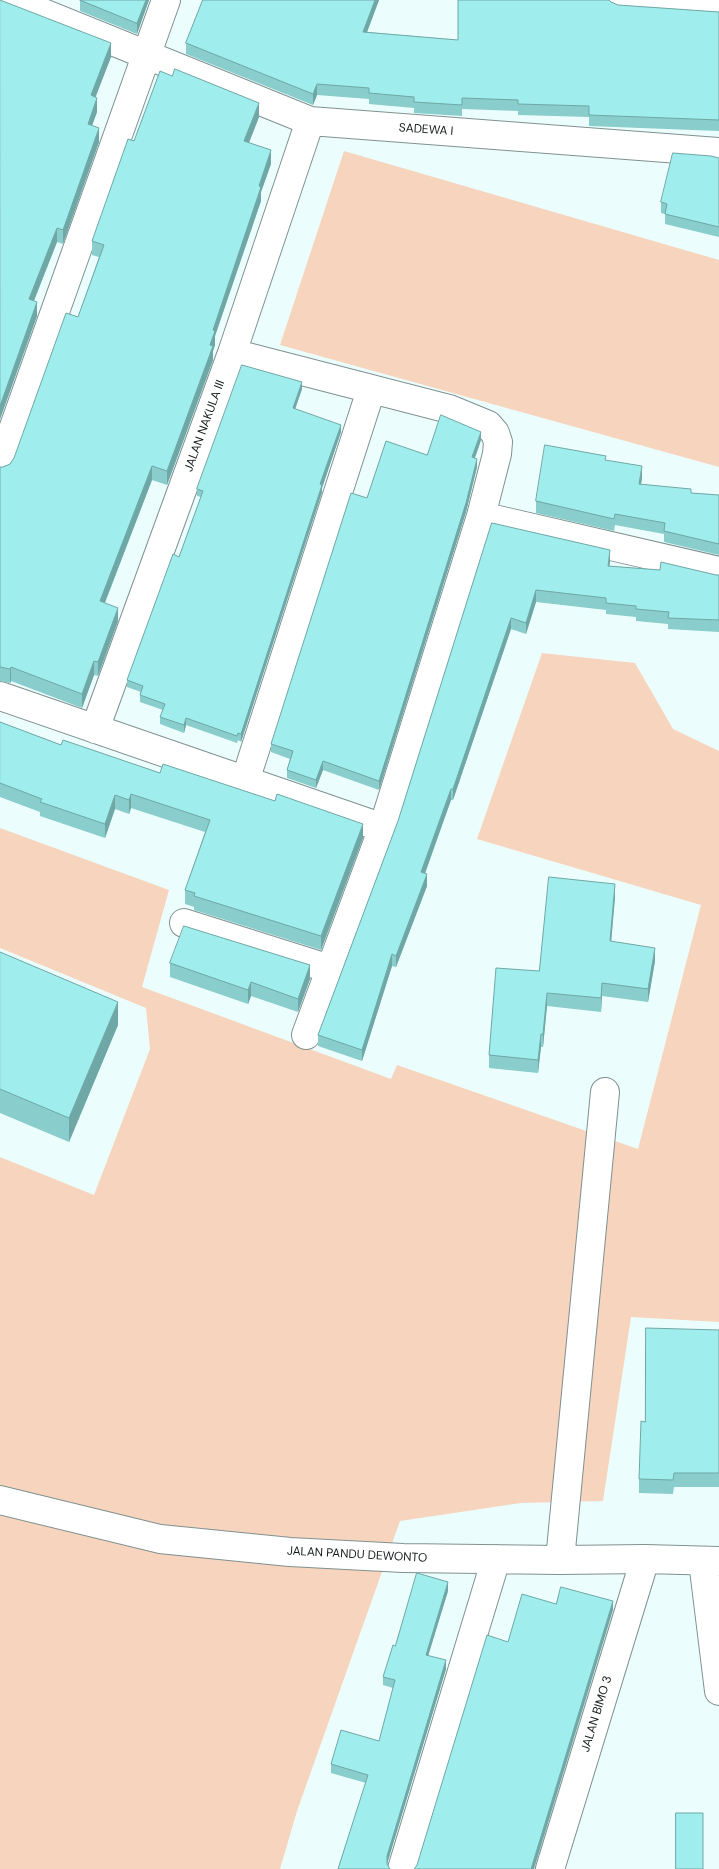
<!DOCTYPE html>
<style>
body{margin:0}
canvas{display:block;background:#ebfefd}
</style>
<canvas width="719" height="1869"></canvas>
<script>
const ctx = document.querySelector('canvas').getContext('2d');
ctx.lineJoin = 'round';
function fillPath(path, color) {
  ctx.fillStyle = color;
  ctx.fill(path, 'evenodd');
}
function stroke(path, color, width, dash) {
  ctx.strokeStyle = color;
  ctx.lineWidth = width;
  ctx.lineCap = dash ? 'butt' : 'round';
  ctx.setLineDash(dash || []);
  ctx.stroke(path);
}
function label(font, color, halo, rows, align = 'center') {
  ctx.font = font + ' "DM Sans",sans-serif';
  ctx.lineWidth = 4;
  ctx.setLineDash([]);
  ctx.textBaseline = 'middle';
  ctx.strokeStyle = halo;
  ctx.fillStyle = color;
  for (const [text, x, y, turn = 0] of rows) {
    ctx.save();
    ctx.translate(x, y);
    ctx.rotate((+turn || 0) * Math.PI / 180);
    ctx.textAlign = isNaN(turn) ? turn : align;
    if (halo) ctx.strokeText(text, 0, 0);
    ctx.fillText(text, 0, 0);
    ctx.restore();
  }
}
const green = new Path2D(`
 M344,151L719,260V467L280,345Z
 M542,653L635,663L673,729L719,751V1322L631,1317L603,1501L521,1503L400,1521L297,1811L280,1869H0V1157L94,1195L150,1049L146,1008L0,948V828L169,890L142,987L391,1079L397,1065L638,1149L701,905L477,839Z`);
const minor = new Path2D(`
 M11,0L310,121L719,152
 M619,0L719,8
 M232,353L449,409L488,425L495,433L498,442L497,454L481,516L719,571
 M0,466L166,0
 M0,696L383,828
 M95,729L232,353L310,121
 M245,781L371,390
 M184,923L330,969
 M306,1035L383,828L481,516
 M0,1500L160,1539L290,1552L403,1558L560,1560L645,1559L719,1561
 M560,1560L605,1092
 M703,1561L719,1691
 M402,1869L496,1559
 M550,1869L645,1559`);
const wall = new Path2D(`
 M0,0L111,57L95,97L97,112L92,125L99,142L63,244L57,242L34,301L37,316L0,419Z
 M80,0H149L137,34L80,11Z
 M203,0H379L367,32L458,40L611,2L618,5L719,12V131L589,126V117L518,115V111L462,109V116L414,113V108L369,104V99L317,95L313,105L186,54V43Z
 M259,117L249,143L271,164L261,192V201L215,336V345L213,351V360L167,485L152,480L105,603L118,621L98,676L94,675L82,708L11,681L10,683L0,681V467H3L10,464L14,458L78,317L99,257L92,255V241L134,141Z
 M719,158V237L665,224V214L661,213V202Z
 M302,389L295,409L341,432L322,488V492L241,742L238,740L237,743L186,725L184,733L160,724V717L163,710L140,702V695L141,692L127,687V680L179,557L201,497L197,496V489Z
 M481,440L475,458L477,467L466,512L379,790L323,770L316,788L287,778V770L290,759L271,752V744L367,498L427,455Z
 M606,461L642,478L641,484L691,493L719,495V555L664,542V534L615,525L614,531L536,513V501Z
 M492,523L610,562L609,566L719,575V632L668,629V624L636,621V617L606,614V610L536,602L526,634L511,629L453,800H451L425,874L427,886L396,967L392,966L362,1061L318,1046V1035L398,821Z
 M0,722L61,745L160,773L363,838L321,950L194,910V907L185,904V890L205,832L131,808L129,814L115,809L105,838L40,816V812L0,797Z
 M615,897L611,942L655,961L648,1002L602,996L601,1012L547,1006L543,1047H541L538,1073L489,1068V1055L539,971Z
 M0,952L118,1025L69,1142L0,1113Z
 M170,963L310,979L298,1012L251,996L248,1004L170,977Z
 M719,1330V1487H674L673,1494L639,1493V1479L645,1422Z
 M448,1591L428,1655L446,1669L387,1864L338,1869L366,1783L331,1773V1764L379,1741L393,1688L383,1685V1677L395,1646Z`);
const shadedWall = new Path2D(`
 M146,0H149L137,34V23Z
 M375,0H379L363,43V32Z
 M111,43V57L91,109V95Z
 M317,84V95L313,105V94Z
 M97,98V112L88,137V124Z
 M259,103V117L244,155V141Z
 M99,128V142L63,244V230Z
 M271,150V164L261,192V201L215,336V345L213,351V360L167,485V471L210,345L213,330L259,186Z
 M57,228V242L29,313V299Z
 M37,302V316L0,419V406Z
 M302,382V389L293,415V408Z
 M341,425V432L322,488V492L241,742V734L320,484Z
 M481,432V440L472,466V457Z
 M477,459V467L466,512L379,790V781Z
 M152,466V480L100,615V601Z
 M642,466V478L639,495V484Z
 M610,550V562L608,577V566Z
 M536,590V602L526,634V623Z
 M118,608V621L98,676V662Z
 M511,618V629L453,800V789Z
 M94,661V675L82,708V694Z
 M11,667V681L10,683V669Z
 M186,718V725L184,733V725Z
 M323,761V770L316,788V780Z
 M451,789V800L421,884V872Z
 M131,794V808L129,814V800Z
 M115,795V809L105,838V824Z
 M363,824V838L321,950V936Z
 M427,874V886L396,967V956Z
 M615,884V897L610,955V941Z
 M655,948V961L648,1002V989Z
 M392,954V966L362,1061V1050Z
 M310,965V979L298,1012V999Z
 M251,982V996L248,1004V990Z
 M602,983V996L601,1012V998Z
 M547,993V1006L543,1047V1034Z
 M118,1002V1025L69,1142V1118Z
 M541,1034V1047L538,1073V1060Z
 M448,1582V1591L426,1663V1655Z
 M613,1601V1610L534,1869H531Z
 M446,1660V1669L387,1864V1856Z`);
const building = new Path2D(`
 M0,0L111,43L91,95L97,98L88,124L99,128L63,230L57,228L29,299L37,302L0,406Z
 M80,0H146L137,23Z
 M203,0H375L363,32L458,40V0H609L611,2L618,5L719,12V120L589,115V106L518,104V100L462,98V105L414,102V97L369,93V88L317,84L313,94L186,43Z
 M175,69L259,103L244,141L271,150L259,186L261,187L213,330L215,331L210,345L213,346L167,471L152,466L100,601L118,608L98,662L94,661L82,694L11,667L10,669L0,667V467H3L10,464L14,458L66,313L78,317L104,245L92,241L128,139L134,141L160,71L172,76Z
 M673,153L711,156L719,158V227L665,214L667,204L661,202Z
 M242,365L302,382L293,408L341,425L320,484L322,485L241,734L238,733L237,736L186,718L184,725L160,717L165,704L140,695L143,686L127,680L173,554L179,557L203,491L197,489Z
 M441,415L481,432L472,457L477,459L466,503L379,781L323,761L316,780L287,770L293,751L271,744L351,493L367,498L386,441L427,455Z
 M545,445L606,456L605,460L642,466L639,484L691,489V493L719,495V544L664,531L665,523L615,514L614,519L536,501Z
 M492,523L610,550L608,566L660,570L661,562L716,575H719V620L668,618L669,612L636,609V606L606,603V598L536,590L526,623L511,618L453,789H451L421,872L427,874L396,956L392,954L362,1050L318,1035L398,821Z
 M0,722L61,745L63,740L160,773L163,764L275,801L277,794L363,824L321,936L194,896L195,893L185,890L210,820L131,794L129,800L115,795L105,824L40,802L42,799L0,783Z
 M549,877L615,884L610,941L655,948L648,989L602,983L601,998L547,993L543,1034H541L538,1060L489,1055L496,968L539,971Z
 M184,926L310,965L298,999L251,982L248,990L170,963Z
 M0,952L118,1002L69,1118L0,1089Z
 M646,1328L719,1330V1473H674L673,1480L639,1479L641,1421L645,1422Z
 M417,1573L448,1582L426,1655L446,1660L387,1856V1864L390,1869H338L368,1775L331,1764L341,1730L379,1741L395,1680L383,1677L393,1645L395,1646Z
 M561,1587L613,1601L531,1869H414L417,1865L487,1635L508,1642L522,1594L556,1604Z
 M676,1813H703V1869H676Z`);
const streetNames = [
 ["SADEWA I",426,130,4],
 ["JALAN NAKULA III",205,426,-70],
 ["JALAN PANDU DEWONTO",357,1555,3],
 ["JALAN BIMO 3",597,1714,-73]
];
fillPath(green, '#f7d4bd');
stroke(minor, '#809190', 30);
stroke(minor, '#fff', 28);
fillPath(wall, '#89cdcc');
fillPath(shadedWall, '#6fa7a6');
fillPath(building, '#9feeed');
stroke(building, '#6fa7a6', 1);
label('12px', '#161c1c', '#fff', streetNames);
</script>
